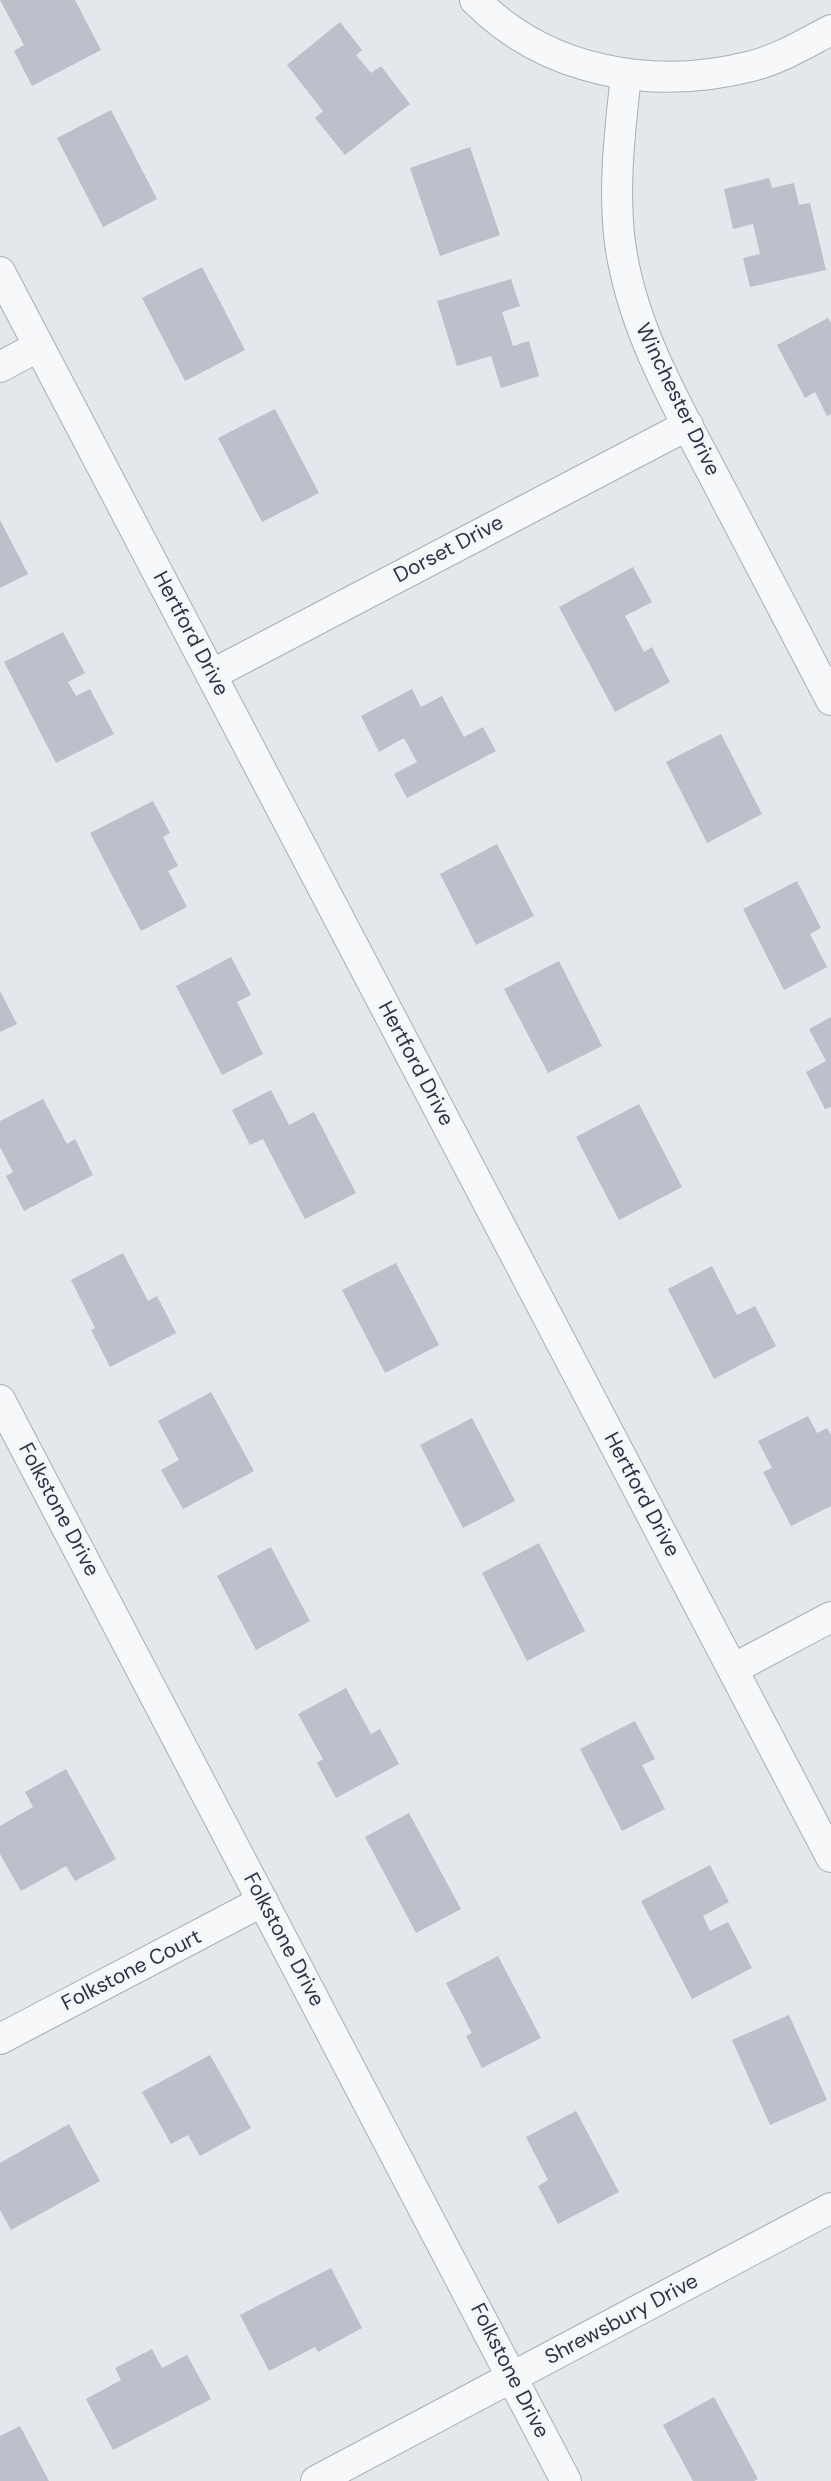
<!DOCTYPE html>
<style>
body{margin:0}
canvas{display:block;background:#e4e7ec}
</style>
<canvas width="831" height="2481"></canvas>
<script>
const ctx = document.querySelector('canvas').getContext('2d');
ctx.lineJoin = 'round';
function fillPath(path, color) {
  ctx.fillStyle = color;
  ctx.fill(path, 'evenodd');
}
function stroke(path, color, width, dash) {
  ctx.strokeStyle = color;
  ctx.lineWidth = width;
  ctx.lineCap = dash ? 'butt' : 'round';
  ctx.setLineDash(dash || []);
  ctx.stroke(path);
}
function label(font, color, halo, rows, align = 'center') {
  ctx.font = font + ' "DM Sans",sans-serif';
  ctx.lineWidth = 6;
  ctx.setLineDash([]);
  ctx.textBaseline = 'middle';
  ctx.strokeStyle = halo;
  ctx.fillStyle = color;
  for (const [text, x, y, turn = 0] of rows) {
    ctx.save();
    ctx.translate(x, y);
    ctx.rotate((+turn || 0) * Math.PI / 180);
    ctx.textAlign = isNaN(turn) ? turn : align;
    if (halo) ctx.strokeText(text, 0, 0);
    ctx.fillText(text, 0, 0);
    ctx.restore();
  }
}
const building = new Path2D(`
 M0,0H75L101,50L32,86L14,51L24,45Z
 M340,22L362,50L356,55L371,73L381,66L410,104L345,155L315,118L323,111L287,65Z
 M111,110L157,199L103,227L57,138Z
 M470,147L500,235L440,256L410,168Z
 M769,178L772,188L794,183L799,205L810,203L826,270L750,287L743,258L760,254L753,224L733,229L724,189Z
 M202,267L245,350L185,381L142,298Z
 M511,279L520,306L502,312L513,346L529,341L539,376L501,388L491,356L457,366L437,301Z
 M828,318L831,323V414L827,416L815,392L805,398L777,345Z
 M275,409L319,493L262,522L218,438Z
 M0,520L28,574L0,588Z
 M633,567L652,602L625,616L644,652L652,647L670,682L615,712L559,607Z
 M63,632L85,673L68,682L76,696L90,689L114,734L56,763L4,662Z
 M412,689L421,707L442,696L464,737L483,727L496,751L407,798L394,774L417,762L404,738L379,752L361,716Z
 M721,734L762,814L707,843L666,762Z
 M153,801L170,833L163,837L178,866L168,871L187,907L141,931L90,833Z
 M497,844L534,916L476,945L440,874Z
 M797,881L821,928L810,934L827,967L784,990L743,909Z
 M231,957L251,995L237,1002L263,1054L222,1075L176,986Z
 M559,961L602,1046L548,1073L504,989Z
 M0,991L17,1024L0,1032Z
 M831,1017V1107L825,1109L806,1072L826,1061L809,1029Z
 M271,1090L289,1125L314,1112L356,1193L305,1219L263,1139L250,1145L232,1110Z
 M43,1099L67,1144L75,1139L93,1175L24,1211L6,1176L13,1172L0,1147V1121Z
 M639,1104L682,1187L619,1220L576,1137Z
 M123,1253L148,1301L157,1296L176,1333L110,1367L91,1330L95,1328L71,1280Z
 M396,1263L439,1345L385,1373L342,1290Z
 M712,1266L737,1315L755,1306L776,1346L714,1379L668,1289Z
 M211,1392L254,1471L183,1509L161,1470L179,1460L158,1421Z
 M808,1416L817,1433L827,1428L831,1435V1506L791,1526L763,1472L772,1468L758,1441Z
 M472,1418L515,1501L463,1528L420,1445Z
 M539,1543L585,1631L527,1661L482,1573Z
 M271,1547L310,1621L256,1650L217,1576Z
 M346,1688L371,1734L380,1729L399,1764L336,1798L317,1763L323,1759L298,1714Z
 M635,1721L655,1759L642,1765L665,1809L622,1831L580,1749Z
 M66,1769L116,1859L75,1881L66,1866L21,1891L0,1854V1826L33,1807L25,1792Z
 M409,1813L461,1909L416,1933L365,1837Z
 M710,1865L729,1902L703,1916L710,1931L728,1922L752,1968L692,1999L641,1901Z
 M498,1956L541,2038L482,2068L466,2036L472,2033L446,1983Z
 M789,2015L827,2100L770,2125L732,2040Z
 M210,2055L251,2128L200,2156L188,2135L171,2144L142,2092Z
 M576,2111L619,2192L558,2224L538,2186L548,2180L526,2137Z
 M69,2124L100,2181L11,2230L0,2210V2163Z
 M331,2268L362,2328L318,2352L315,2347L269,2371L240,2315Z
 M152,2349L162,2368L187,2355L211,2399L113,2450L86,2399L121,2380L115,2368Z
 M714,2397L758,2479L754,2481H693L663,2425Z
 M20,2426L49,2481H0V2436Z`);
const minor = new Path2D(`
 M475,0C547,73 654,91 752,66C780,59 806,43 831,30
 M626,75C620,131 613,186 620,243C632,330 677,405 717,482C755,554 793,627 831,700
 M0,272L831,1857
 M0,367L39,346
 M211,675L688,425
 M0,1400L566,2481
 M733,1669L831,1617
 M0,2039L263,1901
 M316,2481L831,2208`);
const streetNames = [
 ["Winchester Drive",677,400,64],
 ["Dorset Drive",449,550,-28],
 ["Hertford Drive",190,634,62],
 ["Hertford Drive",415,1064,62],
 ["Hertford Drive",641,1495,62],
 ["Folkstone Drive",58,1510,62],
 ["Folkstone Drive",283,1940,62],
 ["Folkstone Court",132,1971,-27],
 ["Shrewsbury Drive",622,2320,-28],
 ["Folkstone Drive",509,2371,63]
];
fillPath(building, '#bbc0ca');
stroke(minor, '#a9aeb7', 32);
stroke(minor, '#f7f8fa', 30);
label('21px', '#2b3445', '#f4f6f9', streetNames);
</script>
